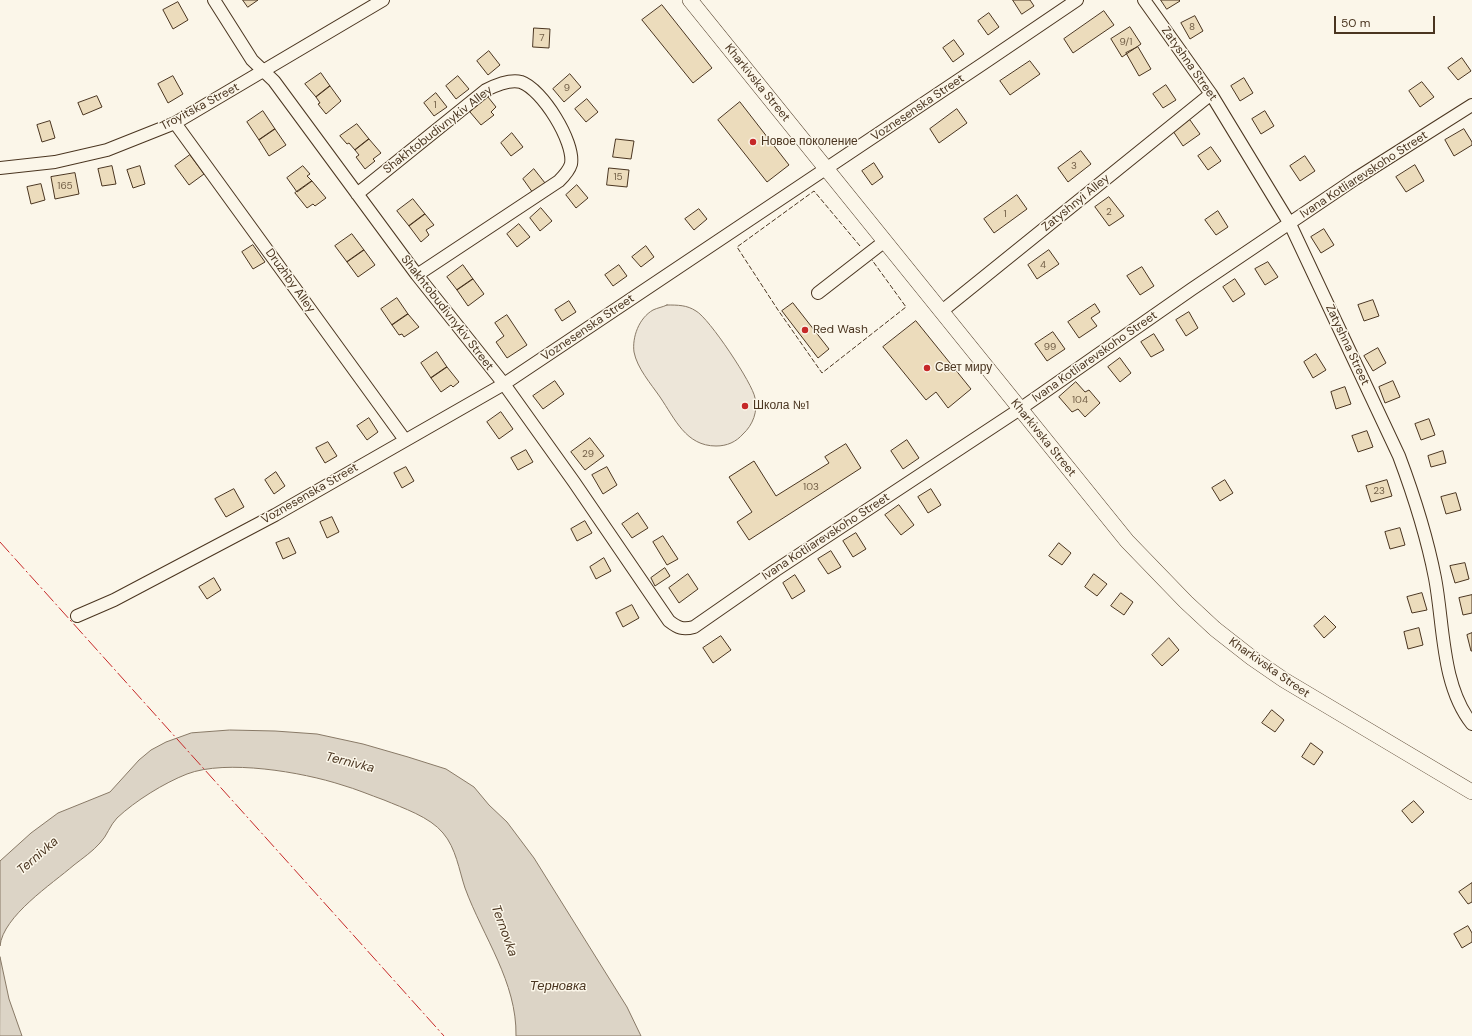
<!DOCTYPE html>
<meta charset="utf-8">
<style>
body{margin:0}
#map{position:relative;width:1472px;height:1036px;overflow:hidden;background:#fbf6e9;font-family:"DM Sans",sans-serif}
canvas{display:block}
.scale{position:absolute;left:1334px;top:16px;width:101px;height:18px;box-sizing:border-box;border:2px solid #4a3520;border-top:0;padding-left:5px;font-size:12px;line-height:14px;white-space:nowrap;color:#4a3520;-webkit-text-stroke:3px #fbf6e9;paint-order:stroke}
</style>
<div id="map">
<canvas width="1472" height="1036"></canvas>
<div class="scale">50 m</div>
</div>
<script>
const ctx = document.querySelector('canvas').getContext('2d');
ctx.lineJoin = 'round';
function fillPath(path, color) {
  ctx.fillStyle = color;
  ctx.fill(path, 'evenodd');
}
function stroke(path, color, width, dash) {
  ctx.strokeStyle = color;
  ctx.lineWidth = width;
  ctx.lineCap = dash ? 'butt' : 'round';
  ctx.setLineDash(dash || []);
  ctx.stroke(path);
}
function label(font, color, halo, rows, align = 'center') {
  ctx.font = font + ' "DM Sans",sans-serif';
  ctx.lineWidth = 3;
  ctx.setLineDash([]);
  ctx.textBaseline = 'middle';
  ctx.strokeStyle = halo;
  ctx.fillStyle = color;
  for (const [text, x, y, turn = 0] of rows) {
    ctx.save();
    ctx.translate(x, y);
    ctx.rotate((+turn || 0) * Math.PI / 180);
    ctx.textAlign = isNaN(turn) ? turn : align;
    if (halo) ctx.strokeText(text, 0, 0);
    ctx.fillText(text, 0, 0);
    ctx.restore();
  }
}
const green = new Path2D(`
 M667,305C678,305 687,305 696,311C709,318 753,384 755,398C758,411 753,425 743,434C736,442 727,446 716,446C686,446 675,419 660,397C651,384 637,368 634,352C632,337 639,318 653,310C657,308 663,307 667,305Z`);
const water = new Path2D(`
 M230,730L275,731L317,734L363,744L408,757L446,769L474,787L489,805L507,822L534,858L627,1007L641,1036H516C517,982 483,937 465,888C459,870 456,848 443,833C430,817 403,808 384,800C370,795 356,789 342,785C302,772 226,759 187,774C164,783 135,801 117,818C110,825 107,836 100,843C93,851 83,858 74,865C52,884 3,916 0,946V861L31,833L58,813L110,792L139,760L151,750L166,742L191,733Z
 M0,957L9,999L22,1036H0Z`);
const building = new Path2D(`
 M243,0H258L248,7Z
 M1013,0H1030L1034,6L1022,14Z
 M1161,0H1179L1180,1L1167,9Z
 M178,2L188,20L173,29L163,10Z
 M662,5L712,68L693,83L642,20Z
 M1104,11L1114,25L1073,53L1064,39Z
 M989,13L999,27L988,35L978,21Z
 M1195,16L1203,31L1190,39L1181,23Z
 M1130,27L1141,44L1122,57L1111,39Z
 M534,28L550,29L549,48L533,47Z
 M954,40L964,54L953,62L943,48Z
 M1138,47L1151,69L1139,76L1126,53Z
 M489,51L500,65L488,75L477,61Z
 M1462,58L1471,71L1458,80L1448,68Z
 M1030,61L1040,74L1010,95L1000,81Z
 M321,73L330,86L316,97L305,84Z
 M570,74L581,87L564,102L553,89Z
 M173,76L183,94L168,103L158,84Z
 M458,76L469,89L456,99L446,86Z
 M1244,78L1253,93L1240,101L1231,86Z
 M1422,82L1434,97L1420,107L1409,91Z
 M1166,85L1176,100L1163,108L1153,94Z
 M330,86L341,101L326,114L318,104L320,103L316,97Z
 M436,93L447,107L434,116L424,103Z
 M97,96L102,107L83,115L78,103Z
 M488,97L496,107L491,112L494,115L481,125L470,112Z
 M587,99L598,112L586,122L575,109Z
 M740,102L789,165L767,182L718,120Z
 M957,109L967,123L939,143L930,129Z
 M263,111L275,129L259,140L247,122Z
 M1265,111L1274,126L1261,134L1252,119Z
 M1190,120L1200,134L1183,146L1173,131Z
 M50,121L55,138L42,142L37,125Z
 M357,124L369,139L355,150L349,143L347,144L340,136Z
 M275,129L286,145L269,156L259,140Z
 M1464,129L1472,142V145L1454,156L1445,140Z
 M512,133L523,147L511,156L501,143Z
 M369,139L381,153L373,159L375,161L365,169L356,157L359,155L355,150Z
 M616,139L634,141L631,159L613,157Z
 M1211,147L1221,161L1208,170L1198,156Z
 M1081,151L1091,164L1068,182L1058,168Z
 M190,155L204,174L189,185L175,166Z
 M1305,156L1315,171L1300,181L1290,166Z
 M874,163L883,177L872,185L862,171Z
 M1415,165L1424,181L1406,192L1396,177Z
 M112,166L116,184L102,186L98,169Z
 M140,166L145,184L133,188L127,170Z
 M303,166L310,174L307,176L312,181L297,192L287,178Z
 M609,168L629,170L627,187L607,185Z
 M534,169L545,183L533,193L523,179Z
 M75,173L79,194L55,199L51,177Z
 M312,181L326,198L315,206L313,204L307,208L295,193Z
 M41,184L45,200L31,204L27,187Z
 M577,185L588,198L576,208L566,195Z
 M1017,195L1027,209L994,233L984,219Z
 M1109,197L1124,216L1109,226L1095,207Z
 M413,199L425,214L409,226L397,211Z
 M541,208L552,221L540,231L530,218Z
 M699,209L707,219L694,230L685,219Z
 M1218,211L1228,227L1216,235L1205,220Z
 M425,214L434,225L426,230L429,235L421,242L409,226Z
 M519,224L530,237L517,247L507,234Z
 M1324,229L1334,245L1321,253L1311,237Z
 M352,234L364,250L347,262L335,246Z
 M253,245L265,262L253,269L242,252Z
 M646,246L654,257L641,267L632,257Z
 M364,250L375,265L358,277L347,262Z
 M1049,250L1059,264L1037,279L1028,265Z
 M1268,262L1278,277L1265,285L1255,269Z
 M463,265L473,279L457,290L447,277Z
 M619,265L627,276L613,286L605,275Z
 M1142,267L1154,286L1140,295L1127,276Z
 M473,279L484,294L468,306L457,290Z
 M1235,279L1245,294L1233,302L1223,287Z
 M397,298L408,314L392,325L381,309Z
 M1373,300L1379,316L1364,321L1358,305Z
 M569,301L576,312L562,321L555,310Z
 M793,303L829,349L818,358L782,311Z
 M1095,304L1100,312L1091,318L1097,326L1079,338L1068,322Z
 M1189,312L1198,328L1186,336L1176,320Z
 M408,314L419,327L404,337L402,334L399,335L392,325Z
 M507,315L527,345L507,358L496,342L504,336L495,323Z
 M916,321L971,389L948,408L936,392L926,400L883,347Z
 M1053,332L1065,349L1047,361L1035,344Z
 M1154,334L1164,350L1151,357L1141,342Z
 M1378,348L1386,363L1373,371L1364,356Z
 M437,352L447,367L431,378L421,363Z
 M1316,354L1326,370L1313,378L1304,362Z
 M1120,358L1131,373L1120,382L1108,367Z
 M447,367L459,382L453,387L451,385L441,392L431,378Z
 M555,381L564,394L543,409L533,396Z
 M1393,381L1400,397L1385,403L1379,387Z
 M1076,382L1085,392L1089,390L1100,403L1085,417L1078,409L1072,412L1059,397Z
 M1345,387L1351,404L1336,409L1331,392Z
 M501,412L513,429L499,439L487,422Z
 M369,418L378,432L367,440L357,426Z
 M1429,419L1435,435L1421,440L1415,424Z
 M1367,431L1373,447L1358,452L1352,436Z
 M590,438L604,456L585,470L571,452Z
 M907,440L919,458L903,469L891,451Z
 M328,442L337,456L325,463L316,448Z
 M846,444L861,468L749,540L737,522L752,512L729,477L754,461L776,496L829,463L825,457Z
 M526,450L533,462L518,470L511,458Z
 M1443,451L1446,463L1431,467L1428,456Z
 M406,467L414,481L402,488L394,473Z
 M607,467L617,485L603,494L592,475Z
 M276,472L285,486L274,494L265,480Z
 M1225,480L1233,493L1220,501L1212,488Z
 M1387,480L1392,496L1371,502L1366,486Z
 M234,489L244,507L226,517L215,499Z
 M931,489L941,505L928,513L918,497Z
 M1456,493L1461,510L1446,514L1441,497Z
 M899,505L914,525L901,535L885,515Z
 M638,513L648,528L632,538L622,524Z
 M332,517L339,532L327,538L320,522Z
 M585,521L592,533L577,541L571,529Z
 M1400,528L1405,545L1390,549L1385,532Z
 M856,533L866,549L853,557L843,541Z
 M663,536L678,559L667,565L653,542Z
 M289,538L296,553L283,559L276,543Z
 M1059,543L1071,553L1062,565L1049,556Z
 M831,551L841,567L828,574L818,559Z
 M604,558L611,571L596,579L590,567Z
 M1465,563L1469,579L1455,583L1450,566Z
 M665,568L670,576L655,586L651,578Z
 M688,574L698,589L679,603L669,588Z
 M1094,574L1107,584L1097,596L1085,587Z
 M795,575L805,591L792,599L783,583Z
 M214,578L221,590L207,599L199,587Z
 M1121,593L1133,602L1124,615L1111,606Z
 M1422,593L1427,610L1412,613L1407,597Z
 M1472,595V613L1463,615L1459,598Z
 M632,605L639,618L623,627L616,613Z
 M1325,616L1336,627L1324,638L1314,626Z
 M1419,628L1423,645L1408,649L1404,632Z
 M1472,633V651H1471L1467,635Z
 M721,636L731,650L713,663L703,648Z
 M1169,638L1179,650L1162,666L1152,655Z
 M1272,710L1284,720L1275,732L1262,723Z
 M1311,743L1323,752L1314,765L1302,757Z
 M1414,801L1424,812L1412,823L1402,811Z
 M1472,883V902L1468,904L1459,892Z
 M1468,926L1472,933V942L1462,948L1454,934Z`);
const minor = new Path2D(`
 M214,0L252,60L274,81L417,275L504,384L574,482L669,621C678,628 683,630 694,627L776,570L1020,409L1192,289L1355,179L1472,105
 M1144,0L1211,94L1290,224L1399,456C1414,496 1427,537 1435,578C1444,625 1441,685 1472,724
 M175,123L405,440
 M0,168L55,162L107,150L175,123L383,0
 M357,194L486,90C496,85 510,79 521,82C542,89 575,142 571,164C569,171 564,176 559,181L417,275
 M818,293L885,241
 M942,311L1211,94
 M77,616L114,600L275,515L504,384L984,63L1077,0`);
const tertiary = new Path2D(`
 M690,0L1127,541L1186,602L1215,629L1252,658L1284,680L1472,792`);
const fence = new Path2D(`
 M860,246L814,191L737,247L778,310L822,373L906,307L872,260`);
const power = new Path2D(`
 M0,542L444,1036`);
const markers = [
 [753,142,4,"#c62828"],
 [805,330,4,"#c62828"],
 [927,368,4,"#c62828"],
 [745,406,4,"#c62828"]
];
const numberNames = [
 ["8",1192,27],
 ["7",542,38],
 ["9/1",1126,42],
 ["9",567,88],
 ["1",435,105],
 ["3",1074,166],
 ["15",618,177],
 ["165",65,186],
 ["2",1109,212],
 ["1",1005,214],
 ["4",1043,265],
 ["99",1050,347],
 ["104",1080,400],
 ["29",588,454],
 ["103",811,487],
 ["23",1379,491]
];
const streetNames = [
 ["Zatyshna Street",1189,64,55],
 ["Kharkivska Street",757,83,51],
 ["Troyitska Street",200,107,-28],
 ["Voznesenska Street",918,108,-34],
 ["Shakhtobudivnykiv Alley",438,130,-38],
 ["Ivana Kotliarevskoho Street",1364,175,-33],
 ["Zatyshnyi Alley",1076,203,-39],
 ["Druzhby Alley",290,281,54],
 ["Shakhtobudivnykiv Street",447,313,52],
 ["Voznesenska Street",588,328,-34],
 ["Zatyshna Street",1347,345,65],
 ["Ivana Kotliarevskoho Street",1095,357,-35],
 ["Kharkivska Street",1043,438,51],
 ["Voznesenska Street",310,494,-30],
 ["Ivana Kotliarevskoho Street",826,537,-33],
 ["Kharkivska Street",1269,668,35]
];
const poiNames = [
 ["Новое поколение",761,142],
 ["Red Wash",813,330],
 ["Свет миру",935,368],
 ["Школа №1",753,406]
];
const waterNames = [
 ["Ternivka",350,763,14],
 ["Ternivka",38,856,-41],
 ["Ternovka",504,931,70],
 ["Терновка",558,987]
];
fillPath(green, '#ede6d9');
stroke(green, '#887966', 1);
fillPath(water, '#dcd4c6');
stroke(water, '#887966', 1);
fillPath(building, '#ecdcbc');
stroke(building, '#4a3520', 1);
stroke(minor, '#4a3520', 14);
stroke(tertiary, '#4a3520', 16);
stroke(minor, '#fbf6e9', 12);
stroke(tertiary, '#fbf6e9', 15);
stroke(fence, '#4a3520', 1, [5, 2]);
stroke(power, '#c62828', 1, [14, 3, 2, 3]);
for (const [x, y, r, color] of markers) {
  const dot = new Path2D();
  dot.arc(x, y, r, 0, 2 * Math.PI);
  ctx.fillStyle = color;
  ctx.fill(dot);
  stroke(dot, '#fbf6e9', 1.5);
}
label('10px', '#725f47', null, numberNames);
label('12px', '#4a3520', '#fbf6e9', streetNames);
label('12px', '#4a3520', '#fbf6e9', poiNames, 'left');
label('italic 13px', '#4a3520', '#fbf6e9', waterNames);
</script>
